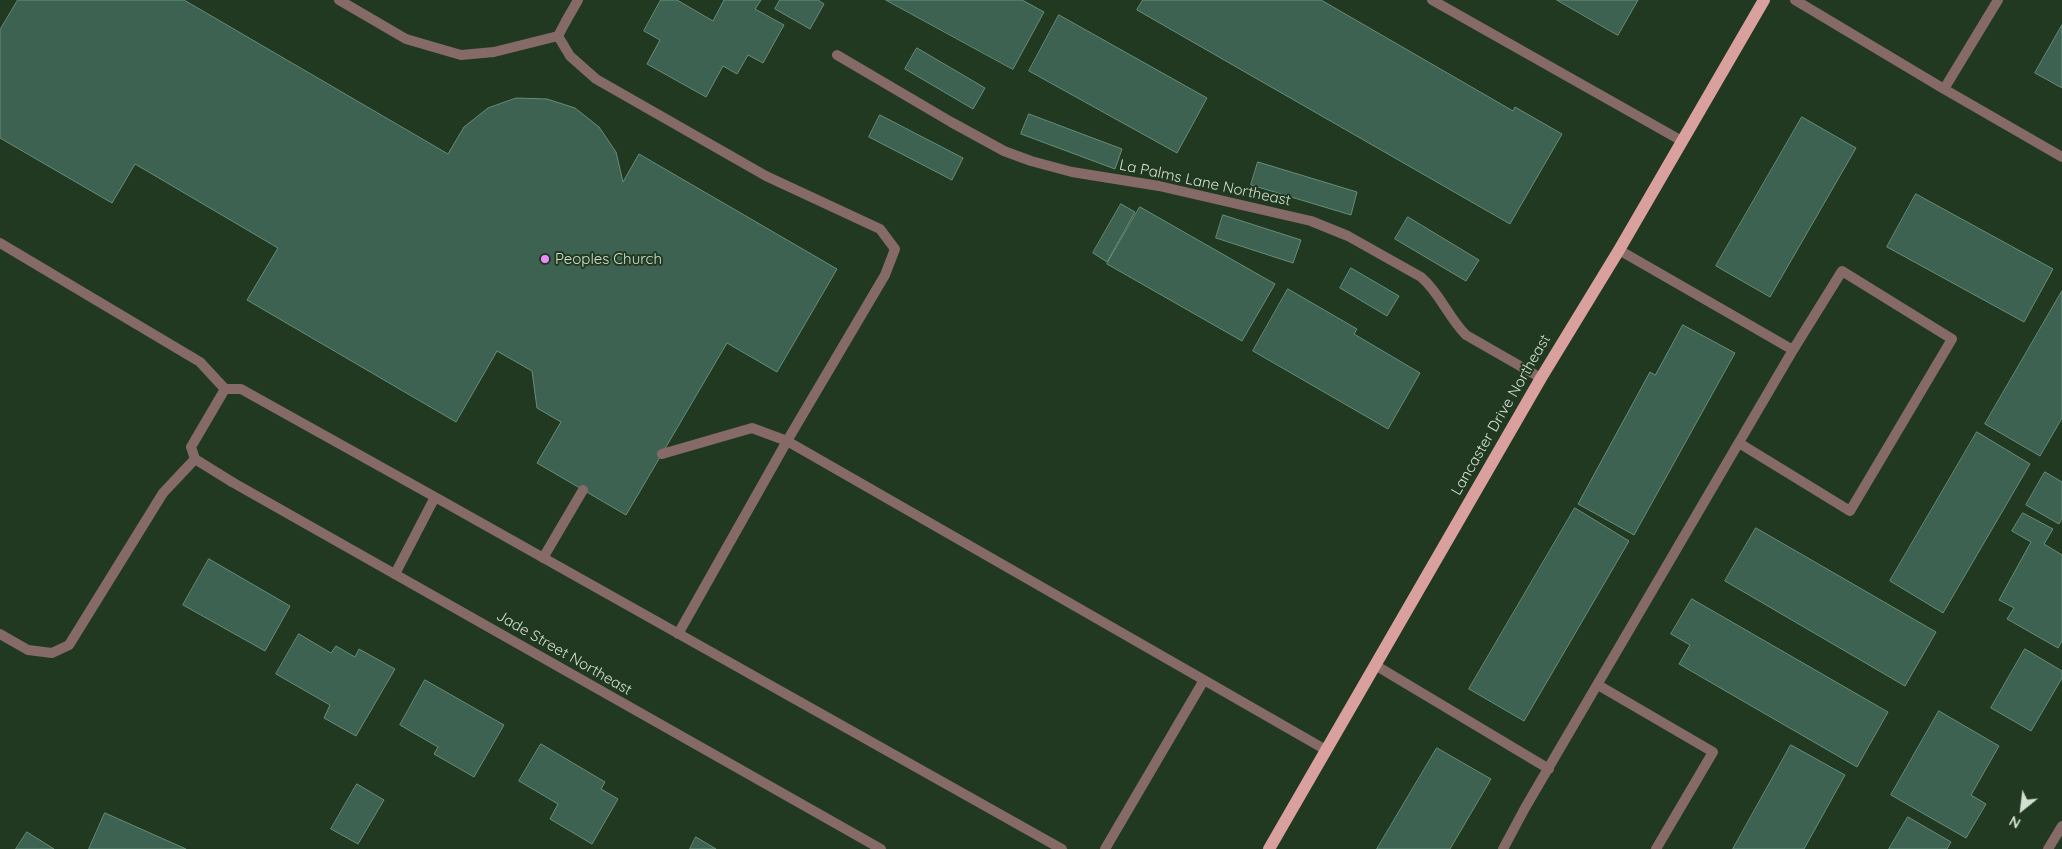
<!DOCTYPE html>
<style>
body{margin:0}
#map{position:relative;width:2062px;height:849px;overflow:hidden;background:#223921;font-family:Quicksand,sans-serif}
canvas{display:block}
.north{position:absolute;left:1997px;top:784px;width:50px;height:50px;-webkit-text-stroke:4px #223921;paint-order:stroke;rotate:209deg;font-size:14px;font-weight:700;line-height:20px;text-align:center;color:#d2e0d0}
.north::after{content:'';display:block;margin:auto;width:18px;height:22px;background:#d2e0d0;clip-path:polygon(50% 0,100% 100%,50% 72%,0 100%)}
</style>
<div id="map">
<canvas width="2062" height="849"></canvas>
<div class="north">N</div>
</div>
<script>
const ctx = document.querySelector('canvas').getContext('2d');
ctx.lineJoin = 'round';
function fillPath(path, color) {
  ctx.fillStyle = color;
  ctx.fill(path, 'evenodd');
}
function stroke(path, color, width, dash) {
  ctx.strokeStyle = color;
  ctx.lineWidth = width;
  ctx.lineCap = dash ? 'butt' : 'round';
  ctx.setLineDash(dash || []);
  ctx.stroke(path);
}
function label(font, color, halo, rows, align = 'center') {
  ctx.font = font + ' Quicksand,sans-serif';
  ctx.lineWidth = 4;
  ctx.setLineDash([]);
  ctx.textBaseline = 'middle';
  ctx.strokeStyle = halo;
  ctx.fillStyle = color;
  for (const [text, x, y, turn = 0] of rows) {
    ctx.save();
    ctx.translate(x, y);
    ctx.rotate((+turn || 0) * Math.PI / 180);
    ctx.textAlign = isNaN(turn) ? turn : align;
    if (halo) ctx.strokeText(text, 0, 0);
    ctx.fillText(text, 0, 0);
    ctx.restore();
  }
}
const building = new Path2D(`
 M18,0H184L448,154L464,127L488,108L516,98L547,99L575,108L599,127L616,152L623,182L639,154L837,269L777,372L727,343L626,515L537,463L561,422L537,408L532,371L497,351L456,422L247,300L278,248L135,164L112,203L0,138V30Z
 M661,0H677L713,21L724,0H761L755,9L784,25L763,63L748,55L737,74L723,66L706,97L647,64L660,40L644,31Z
 M780,0H818L824,4L810,29L775,9Z
 M886,0H1022L1044,12L1013,69Z
 M1143,0H1321L1513,111L1515,107L1562,134L1510,224L1137,10Z
 M1557,0H1638L1618,35Z
 M1059,15L1207,98L1177,153L1029,71Z
 M2062,25V88L2035,73Z
 M917,48L985,88L973,109L905,69Z
 M1029,114L1122,149L1115,169L1021,134Z
 M880,115L963,158L952,180L869,137Z
 M1802,117L1856,148L1770,297L1716,266Z
 M1258,162L1357,192L1351,215L1251,185Z
 M1916,194L2053,269L2024,322L1887,247Z
 M1121,204L1135,212L1107,262L1093,253Z
 M1140,207L1275,284L1242,341L1107,264Z
 M1223,215L1301,240L1293,263L1216,238Z
 M1408,217L1479,260L1466,281L1395,239Z
 M1351,268L1399,296L1387,316L1340,288Z
 M1288,289L1357,329L1354,334L1420,373L1388,429L1253,351Z
 M2062,291V418L2040,456L1985,424Z
 M1683,325L1735,353L1634,535L1578,504L1650,372L1655,375Z
 M1977,432L2030,464L1943,613L1890,581Z
 M2045,472L2062,482V518L2059,524L2026,505Z
 M1575,508L1629,541L1524,721L1469,689Z
 M2023,513L2053,529L2044,544L2062,555V641L2058,648L2007,619L2014,608L1999,600L2031,542L2012,531Z
 M1756,528L1936,632L1905,686L1725,581Z
 M209,559L290,606L265,651L183,605Z
 M1692,599L1888,712L1857,767L1679,664L1690,645L1671,634Z
 M299,634L331,653L336,646L355,657L359,649L395,669L356,736L324,718L330,705L276,674Z
 M2025,649L2062,671V678L2031,731L1991,708Z
 M425,680L504,725L474,777L434,754L438,747L400,725Z
 M1939,711L1999,746L1971,795L1986,804L1966,838L1891,795Z
 M541,744L605,782L601,789L618,799L592,844L550,819L558,804L519,781Z
 M1791,745L1845,775L1804,849H1733Z
 M1437,748L1491,779L1450,849H1377Z
 M357,784L384,800L358,844L331,829Z
 M105,813L186,849H89Z
 M1908,817L1951,842L1947,849H1889Z
 M27,832L54,849H16Z
 M696,837L716,849H690Z`);
const service = new Path2D(`
 M339,0L406,39L461,55L494,52L558,36
 M1432,0L1682,141
 M1795,0L1944,89L1998,0
 M566,21L558,36L570,56L596,79L766,176L880,229L895,249L885,275L787,441L1204,680
 M1944,89L2062,157
 M0,243L200,362L225,389
 M662,454L752,428L787,441L678,634
 M232,482L195,459L191,447L225,389H241L435,497L395,574
 M435,497L1062,849
 M543,558L583,490
 M0,634L28,650L52,653L69,645L163,493L195,459
 M1105,849L1204,680L1326,750`);
const minor = new Path2D(`
 M566,21L578,0
 M837,55L951,122L1004,151L1031,161L1072,172L1159,186L1311,221L1348,236L1421,277C1440,293 1448,317 1466,335L1541,378
 M1619,250L1793,350
 M232,482L881,849
 M1375,665L1549,769
 M1598,685L1713,752L1656,849
 M1503,849L1525,808L1793,350L1842,271L1952,339L1850,511L1739,443
 M2048,849L2062,826`);
const primary = new Path2D(`
 M1269,849L1541,378L1619,250L1764,0`);
const markers = [
 [545,259,5,"#ed8cfa"]
];
const streetNames = [
 ["La Palms Lane Northeast",1205,183,12],
 ["Lancaster Drive Northeast",1501,415,-60],
 ["Jade Street Northeast",564,653,30]
];
const poiNames = [
 ["Peoples Church",555,259]
];
fillPath(building, '#3d6251');
stroke(building, '#678d7a', 1);
stroke(service, '#866a68', 10);
stroke(minor, '#866a68', 10);
stroke(primary, '#d9a09d', 12);
for (const [x, y, r, color] of markers) {
  const dot = new Path2D();
  dot.arc(x, y, r, 0, 2 * Math.PI);
  ctx.fillStyle = color;
  ctx.fill(dot);
  stroke(dot, '#223921', 2);
}
label('15px', '#d2e0d0', '#223921', streetNames);
label('15px', '#d2e0d0', '#223921', poiNames, 'left');
</script>
